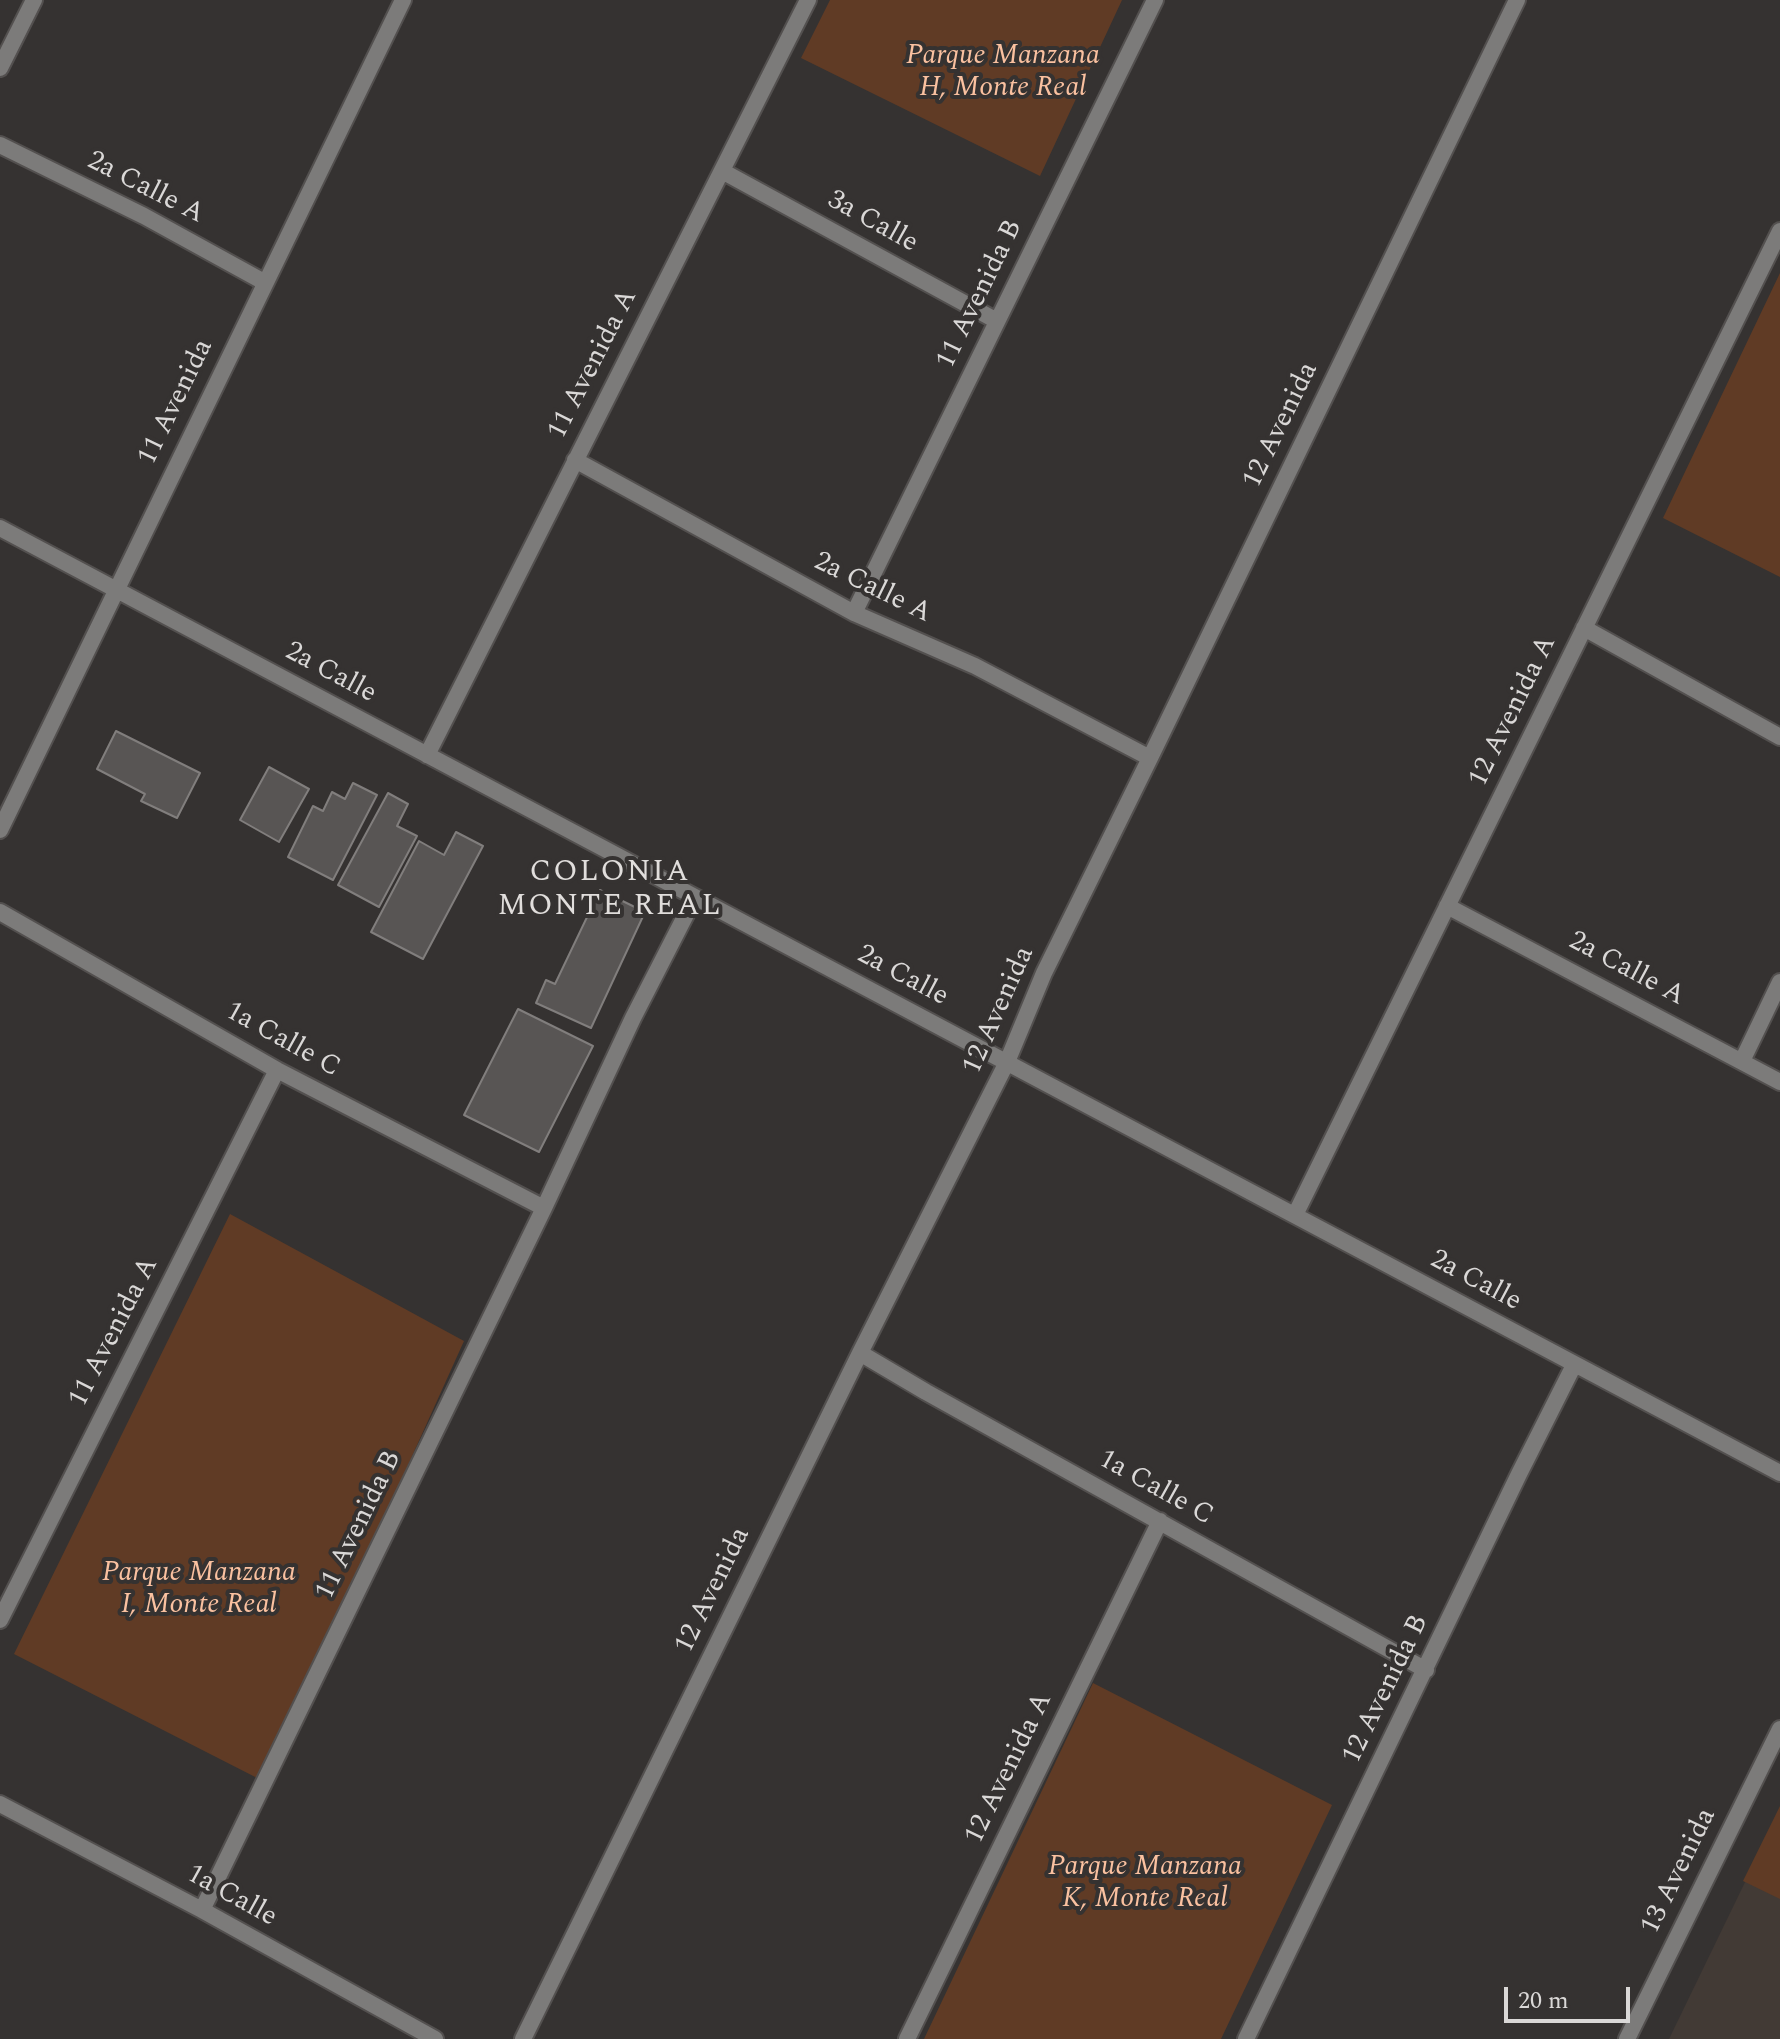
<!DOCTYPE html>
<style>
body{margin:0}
#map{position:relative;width:1780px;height:2039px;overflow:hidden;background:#353231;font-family:Spectral,serif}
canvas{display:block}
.scale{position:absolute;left:1504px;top:1987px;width:126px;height:36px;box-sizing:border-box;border:4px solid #dad8d7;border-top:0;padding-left:10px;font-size:24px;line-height:28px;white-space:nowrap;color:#dad8d7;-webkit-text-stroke:6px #353231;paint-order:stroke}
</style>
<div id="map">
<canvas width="1780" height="2039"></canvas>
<div class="scale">20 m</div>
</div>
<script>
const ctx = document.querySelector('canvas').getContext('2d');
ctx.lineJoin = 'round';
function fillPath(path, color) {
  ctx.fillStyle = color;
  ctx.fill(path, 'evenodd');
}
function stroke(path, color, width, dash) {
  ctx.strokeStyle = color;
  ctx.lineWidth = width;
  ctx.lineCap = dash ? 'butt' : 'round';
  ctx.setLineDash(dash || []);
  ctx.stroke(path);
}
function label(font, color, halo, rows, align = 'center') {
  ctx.font = font + ' Spectral,serif';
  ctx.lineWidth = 8;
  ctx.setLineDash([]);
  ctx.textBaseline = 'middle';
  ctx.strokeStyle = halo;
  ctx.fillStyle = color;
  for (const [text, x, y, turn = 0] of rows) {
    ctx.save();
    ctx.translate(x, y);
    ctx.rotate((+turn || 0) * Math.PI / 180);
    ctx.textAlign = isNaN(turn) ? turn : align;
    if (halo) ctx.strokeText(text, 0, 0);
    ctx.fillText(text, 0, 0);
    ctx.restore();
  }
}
const built = new Path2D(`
 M1780,1810V2039H1669Z`);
const green = new Path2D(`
 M830,0H1122L1040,176L801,58Z
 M1780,273V577L1663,518Z
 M230,1214L464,1341L265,1782L14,1654Z
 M1093,1683L1332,1805L1221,2039H924Z
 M1780,1806V1899L1743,1881Z`);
const building = new Path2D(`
 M116,731L200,773L177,818L141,801L145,794L97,769Z
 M269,767L309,789L279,842L240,820Z
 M353,783L377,795L333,880L288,857L313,806L323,811L332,792L345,799Z
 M388,793L408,804L397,826L417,836L379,907L338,885Z
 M456,832L483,846L423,959L371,932L419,841L444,855Z
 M600,890L645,912L591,1028L536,1003L546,980L555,984Z
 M518,1009L593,1046L539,1152L464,1115Z`);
const minor = new Path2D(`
 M0,68L34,0
 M0,145L144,216L264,282
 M722,171L997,321
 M575,460L854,613L975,666L1150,758
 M0,528L1780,1473
 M854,613L1155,0
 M1584,628L1780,737
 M427,755L808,0
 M0,830L403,0
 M1447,906L1780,1082
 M0,912L277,1070L544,1208
 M1742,1061L1780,982
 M1295,1215L1780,231
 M860,1353L926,1392L1426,1670
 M0,1620L277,1070
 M0,1804L202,1910L435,2039
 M202,1910L544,1208L633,1018L695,897
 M523,2039L860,1353L1007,1062L1044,973L1150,758L1517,0
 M907,2039L1160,1521
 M1246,2039L1519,1474L1574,1365
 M1627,2039L1780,1729`);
const parkNames = [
 ["Parque Manzana",1003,58],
 ["H, Monte Real",1003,90],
 ["Parque Manzana",199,1575],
 ["I, Monte Real",199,1607],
 ["Parque Manzana",1145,1869],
 ["K, Monte Real",1145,1901]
];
const streetNames = [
 ["2a Calle A",145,189,27],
 ["3a Calle",872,223,29],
 ["11 Avenida B",981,295,-64],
 ["11 Avenida A",594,365,-63],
 ["11 Avenida",177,403,-64],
 ["12 Avenida",1282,426,-64],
 ["2a Calle A",872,589,26],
 ["2a Calle",330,674,28],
 ["12 Avenida A",1514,712,-64],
 ["2a Calle A",1626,970,28],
 ["2a Calle",902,977,28],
 ["12 Avenida",1000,1011,-66],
 ["1a Calle C",282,1041,29],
 ["2a Calle",1475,1282,28],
 ["11 Avenida A",115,1333,-63],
 ["1a Calle C",1155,1489,29],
 ["11 Avenida B",360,1526,-64],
 ["12 Avenida",714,1591,-64],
 ["12 Avenida B",1387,1690,-64],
 ["12 Avenida A",1010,1769,-64],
 ["13 Avenida",1680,1872,-64],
 ["1a Calle",231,1897,29]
];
const neighbourhoodNames = [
 ["COLONIA",610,874],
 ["MONTE REAL",610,908]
];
fillPath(built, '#423a35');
fillPath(green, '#603b25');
fillPath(building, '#585554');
stroke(building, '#817e7d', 2);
stroke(minor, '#53504f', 20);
stroke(minor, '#7c7b7a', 16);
label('italic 28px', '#fac1a0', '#353231', parkNames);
label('28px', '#dad8d7', '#353231', streetNames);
ctx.letterSpacing = '2px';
label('30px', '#e1dedc', '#353231', neighbourhoodNames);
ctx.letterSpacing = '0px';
</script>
